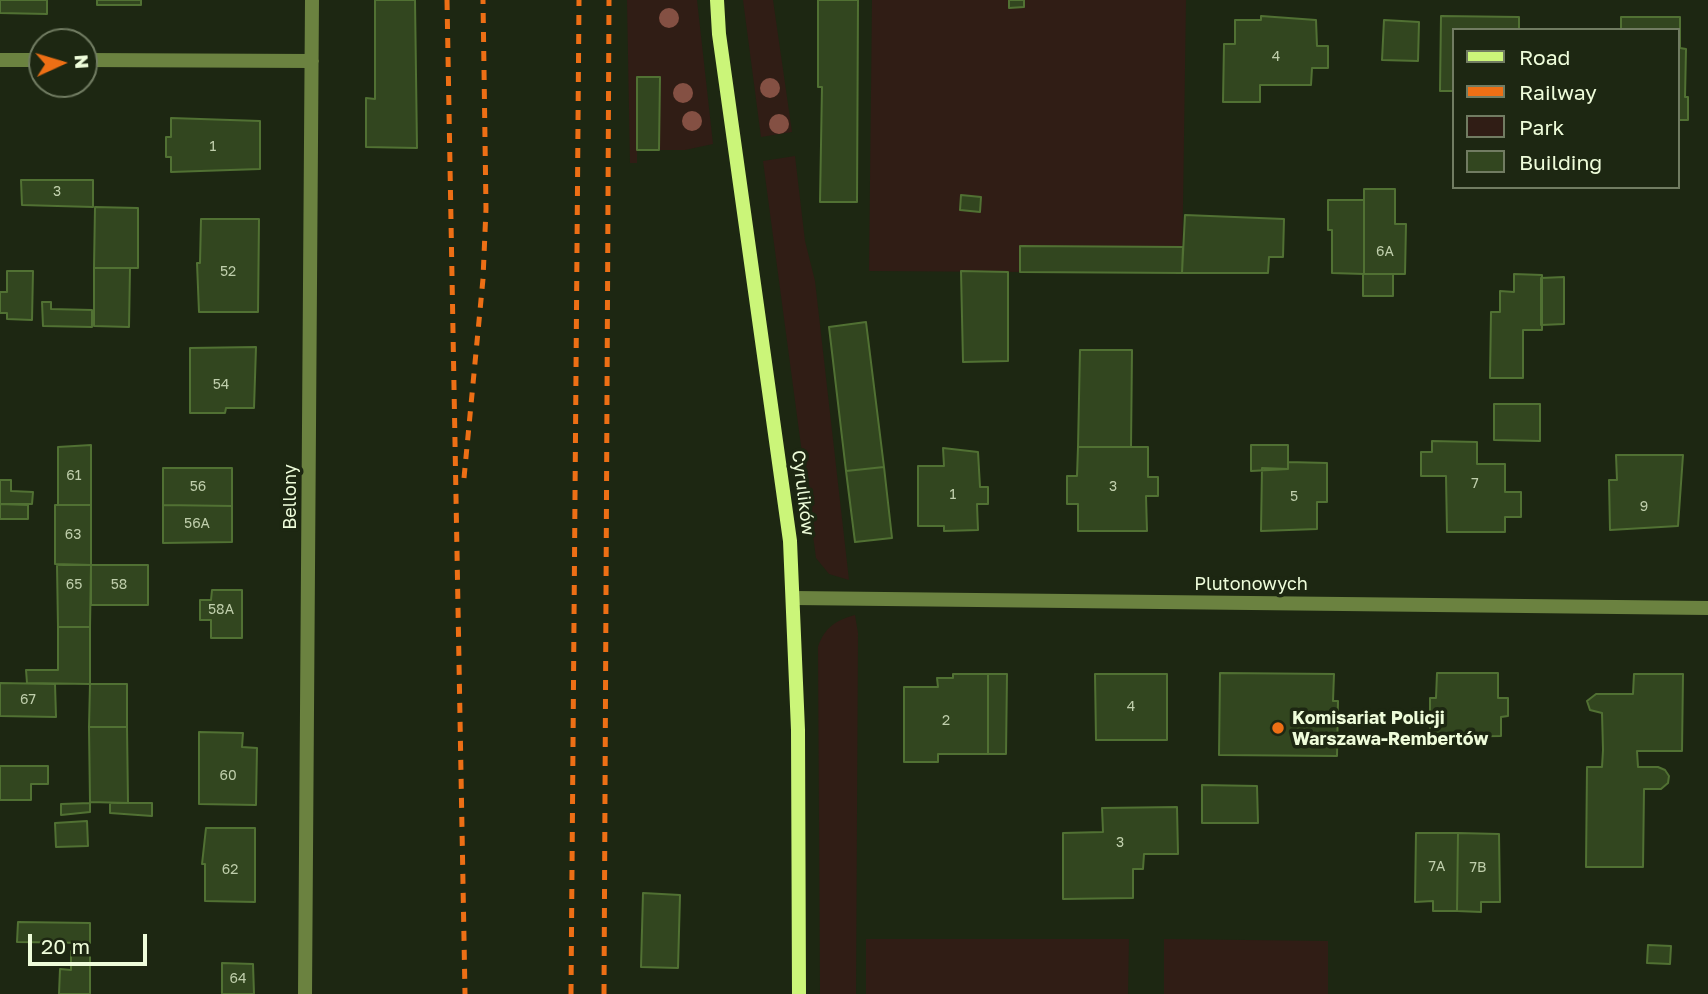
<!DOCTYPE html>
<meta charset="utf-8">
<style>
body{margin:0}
#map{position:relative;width:1708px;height:994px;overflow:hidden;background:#1d2712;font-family:"Golos Text",sans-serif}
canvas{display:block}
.legend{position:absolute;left:1452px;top:28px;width:228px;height:161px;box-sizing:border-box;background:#1d2712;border:2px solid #717c62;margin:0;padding:9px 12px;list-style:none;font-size:21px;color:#eefcda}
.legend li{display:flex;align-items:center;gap:14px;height:35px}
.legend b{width:35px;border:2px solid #717c62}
.north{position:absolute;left:28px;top:28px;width:70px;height:70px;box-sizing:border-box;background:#1d2712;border:2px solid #717c62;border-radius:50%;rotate:86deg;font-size:19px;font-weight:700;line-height:28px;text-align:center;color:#eefcda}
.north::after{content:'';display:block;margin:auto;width:24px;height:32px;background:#ed6f15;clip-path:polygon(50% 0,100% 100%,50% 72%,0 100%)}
.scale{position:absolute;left:28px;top:934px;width:119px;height:32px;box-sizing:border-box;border:4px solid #eefcda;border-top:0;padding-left:9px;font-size:21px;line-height:24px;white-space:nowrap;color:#eefcda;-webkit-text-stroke:5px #1d2712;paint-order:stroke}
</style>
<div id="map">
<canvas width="1708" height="994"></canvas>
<ul class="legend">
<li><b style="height:9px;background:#cbf579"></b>Road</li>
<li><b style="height:9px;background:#ed6f15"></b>Railway</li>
<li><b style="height:19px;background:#301d15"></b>Park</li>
<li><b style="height:19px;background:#32461f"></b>Building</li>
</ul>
<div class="north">N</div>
<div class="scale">20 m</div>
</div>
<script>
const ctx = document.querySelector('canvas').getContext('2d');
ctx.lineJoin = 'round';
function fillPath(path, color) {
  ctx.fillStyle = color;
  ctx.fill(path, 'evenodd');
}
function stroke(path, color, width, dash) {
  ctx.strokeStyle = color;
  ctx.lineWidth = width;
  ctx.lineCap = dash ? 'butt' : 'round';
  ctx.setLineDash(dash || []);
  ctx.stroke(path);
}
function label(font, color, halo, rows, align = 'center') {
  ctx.font = font + ' "Golos Text",sans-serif';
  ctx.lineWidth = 7;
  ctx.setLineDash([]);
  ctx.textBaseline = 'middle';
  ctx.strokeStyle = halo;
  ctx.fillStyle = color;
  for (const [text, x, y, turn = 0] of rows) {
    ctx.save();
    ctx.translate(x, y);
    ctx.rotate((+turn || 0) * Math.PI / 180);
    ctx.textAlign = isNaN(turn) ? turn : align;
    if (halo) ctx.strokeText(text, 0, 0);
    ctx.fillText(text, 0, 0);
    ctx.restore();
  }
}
const green = new Path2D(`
 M627,0H697L713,144L685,150H659V77H637V163H630Z
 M743,0H773L792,132L761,137Z
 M872,0H1186L1182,273L869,271Z
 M795,156L805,241L815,281L849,580L829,574L816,558L763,161Z
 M855,615L858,633L856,994H820L818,647C824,628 836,620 855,615Z
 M866,939H1129L1128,994H866Z
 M1164,939L1328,941V994H1164Z`);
const building = new Path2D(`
 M0,0H47V14L0,13Z
 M97,0H141V5H97Z
 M375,0H415L417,148L366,147V98L375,99Z
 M818,0H858L857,202H820L822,87H818Z
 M1009,0H1024V7L1009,8Z
 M1261,16L1316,20L1317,46H1328V68H1312L1311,85H1260V102H1223L1224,44H1235V20H1261Z
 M1441,16L1519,17V30H1454V91H1440Z
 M1621,17H1680V48L1686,49L1685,97H1688V120H1678V30H1590L1621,29Z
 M1384,20L1419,22L1418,61L1382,60Z
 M637,77H660L659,150H637Z
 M171,118L260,121V169L171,172V157H166V137H171Z
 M21,180H93V207L22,205Z
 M1364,189H1395V224H1406L1405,274H1364Z
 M961,195L981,197L980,212L960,210Z
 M1328,200H1364V274L1332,273V230H1328Z
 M95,207L138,208V268H94Z
 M1185,215L1284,219L1283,257H1269L1268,273H1182Z
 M201,219H259L258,312H199L197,263H200Z
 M1020,246L1183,247L1182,273L1020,272Z
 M94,268H130L129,327L94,326Z
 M7,271H33L32,320L7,319V313H0V292H7Z
 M961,271L1008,272V361L963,362Z
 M1363,274H1393V296H1363Z
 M1514,274L1542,275V330H1523V378H1490L1491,312H1500V291L1514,292Z
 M1564,277V324L1541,325V278Z
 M42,302H51V309L92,310V327L43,326Z
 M866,322L884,467L846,471L829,327Z
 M256,347L254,408H226L225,413H190V348Z
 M1080,350H1132L1131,447H1078Z
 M1494,404H1540V441L1494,440Z
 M1432,441L1477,442V464H1505V492H1521V517H1505V532H1447L1446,476H1421V452H1432Z
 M91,445V505H58V447Z
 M1251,445H1288V469L1251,471Z
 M1078,447H1148V477H1158V496H1146L1147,531H1078V504H1067V476H1077Z
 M943,448L978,452L980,487H988V504H977L978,530L944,531V526H918V466H944Z
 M1616,455H1683L1678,526L1610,530L1609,480H1617Z
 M1288,462L1327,463V502H1317V529L1261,531L1262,468L1288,469Z
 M884,467L892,538L855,542L846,471Z
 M163,468H232V506L163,505Z
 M0,480H11V491L33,492L32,504H0Z
 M0,504L28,505V519H0Z
 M55,505H91V565L55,564Z
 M163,505L232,506V542L163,543Z
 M57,565H91L90,627H58Z
 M91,565H148V605H91Z
 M212,590H242V638H211V620H200V600H211Z
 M58,627H90V684L27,683L26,670H58Z
 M1220,673L1334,674L1333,701H1338L1337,756L1219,755Z
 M1437,673H1498V698H1508V716L1501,717V736L1430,737V698H1436Z
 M953,674H988V754H938V762H904V687H938L937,678H953Z
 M988,674H1007L1006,754H988Z
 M1095,674H1167V740H1096Z
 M1634,674H1683L1682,751H1637L1638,767H1658L1665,770L1669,776L1668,783L1661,789H1644L1643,867H1586L1587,767H1602L1603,750L1602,713L1590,710L1587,701L1596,694H1633Z
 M0,683L55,684L56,717L0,716Z
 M90,684H127V727H89Z
 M89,727H127L128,803L90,802Z
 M199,732L243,733L242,747L257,748L256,805L199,804Z
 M0,766H48V784H31V800H0Z
 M1202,785L1257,786L1258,823H1202Z
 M90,803V812L61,815V804Z
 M110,803H152V816L110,813Z
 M1177,807L1178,854H1144L1143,869H1133V898L1063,899V833L1103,832L1102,808Z
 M87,821L88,846L56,847L55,823Z
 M206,828H255V902L205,901V864H202Z
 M1416,833H1458L1457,911H1433V901L1415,902Z
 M1458,833L1499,834L1500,902H1481V912L1457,911Z
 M643,893L680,895L678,968L641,967Z
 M18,922L90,923V943L17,942Z
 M1648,945L1671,946L1670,964L1647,963Z
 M71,951H90V994H59L60,969L71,970Z
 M222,963L253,964L254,994H222Z`);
const street = new Path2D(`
 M0,60H42
 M84,60L312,61
 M794,598L1708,608
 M305,994L312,0`);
const secondary = new Path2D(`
 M717,0L719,34L790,541L798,730L799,994`);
const rail = new Path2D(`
 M447,0L465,994
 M464,478L483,279L486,209L483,0
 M571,994L579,0
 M604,994L609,0`);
const trees = [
 [669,18],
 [770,88],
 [683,93],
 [692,121],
 [779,124]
];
const markers = [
 [1278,728,7,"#ed6f15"]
];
const numberNames = [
 ["4",1276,57],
 ["1",213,147],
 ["3",57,192],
 ["6A",1385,252],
 ["52",228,272],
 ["54",221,385],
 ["61",74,476],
 ["7",1475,484],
 ["56",198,487],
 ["3",1113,487],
 ["1",953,495],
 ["5",1294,497],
 ["9",1644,507],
 ["56A",197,524],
 ["63",73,535],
 ["65",74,585],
 ["58",119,585],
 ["58A",221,610],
 ["67",28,700],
 ["4",1131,707],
 ["2",946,721],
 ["60",228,776],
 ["3",1120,843],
 ["7A",1437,867],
 ["7B",1478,868],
 ["62",230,870],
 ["64",238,979]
];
const streetNames = [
 ["Cyrulików",803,493,83],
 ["Bellony",290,497,-90],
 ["Plutonowych",1251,584]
];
const poiNames = [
 ["Komisariat Policji",1292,718],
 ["Warszawa-Rembertów",1292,739]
];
fillPath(green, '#301d15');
fillPath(building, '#32461f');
stroke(building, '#517133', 2);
stroke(street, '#6b8240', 14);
stroke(secondary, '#cbf579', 14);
stroke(rail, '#ed6f15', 5, [10, 9]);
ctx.fillStyle = '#845043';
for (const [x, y] of trees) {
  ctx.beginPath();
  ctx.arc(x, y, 10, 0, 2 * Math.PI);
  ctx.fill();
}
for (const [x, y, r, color] of markers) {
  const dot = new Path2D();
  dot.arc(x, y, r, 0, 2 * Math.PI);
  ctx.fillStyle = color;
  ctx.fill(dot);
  stroke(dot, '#1d2712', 2.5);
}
label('14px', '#bfceab', null, numberNames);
label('18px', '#eefcda', '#1d2712', streetNames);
label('bold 18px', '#eefcda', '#1d2712', poiNames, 'left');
</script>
